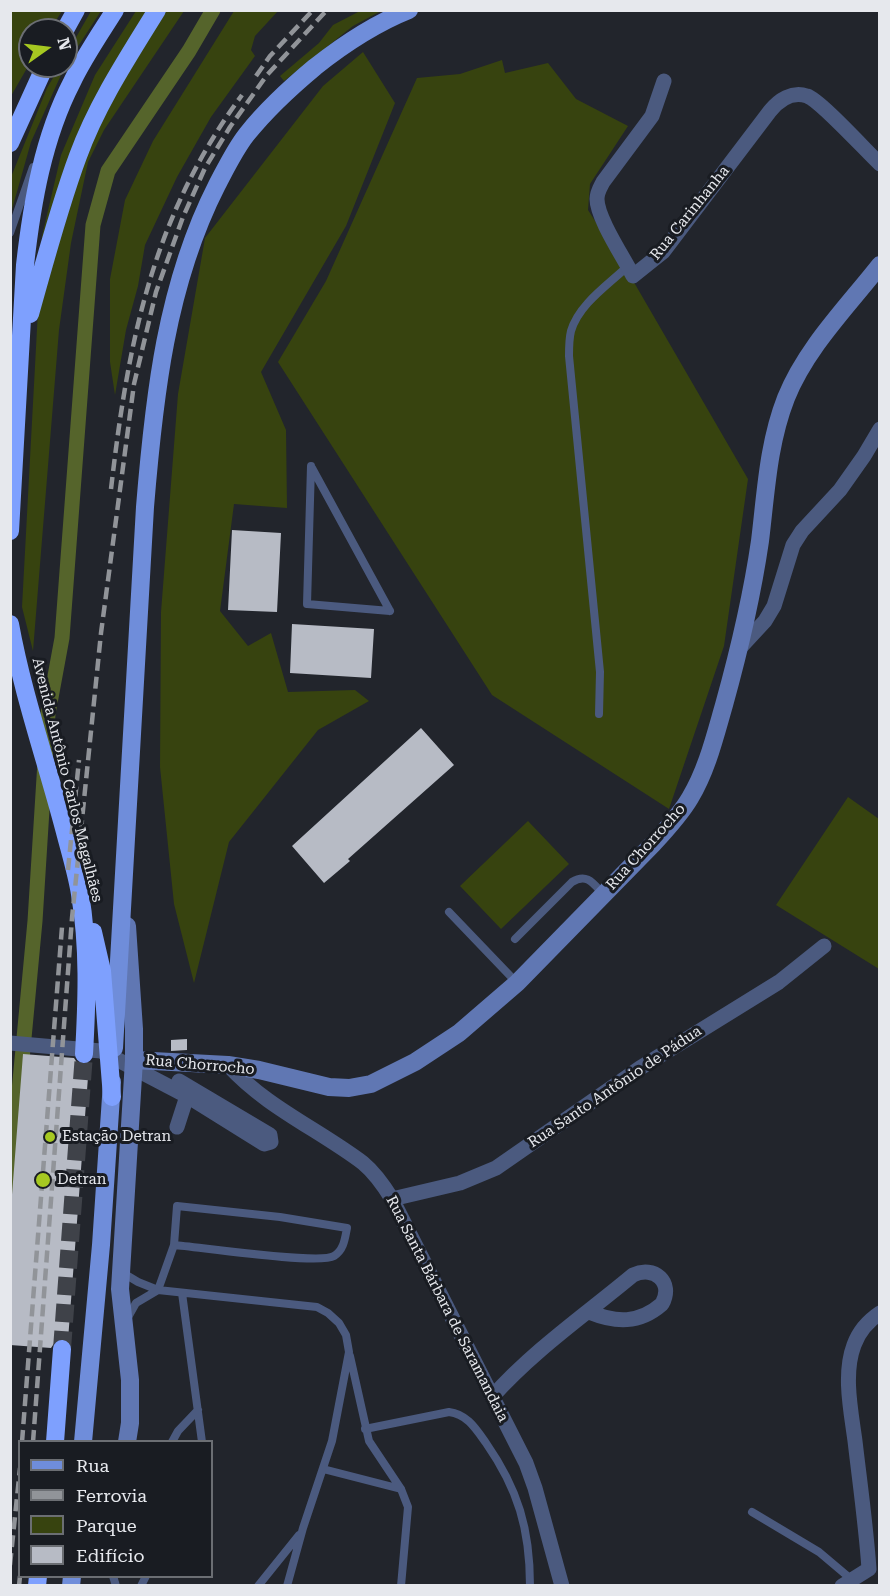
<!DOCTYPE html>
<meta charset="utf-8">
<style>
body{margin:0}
#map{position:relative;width:890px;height:1596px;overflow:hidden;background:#22252c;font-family:"Roboto Serif",serif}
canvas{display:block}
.frame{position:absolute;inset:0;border:12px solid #e6e8ed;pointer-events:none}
.legend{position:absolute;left:18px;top:1440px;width:195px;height:138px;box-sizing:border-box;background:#191c22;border:2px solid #6b6e73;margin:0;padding:8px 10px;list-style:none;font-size:18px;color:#e6e8ed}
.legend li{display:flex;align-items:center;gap:12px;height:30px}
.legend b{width:30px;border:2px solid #6b6e73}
.north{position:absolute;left:18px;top:18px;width:60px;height:60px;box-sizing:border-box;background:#191c22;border:2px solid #6b6e73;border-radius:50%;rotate:76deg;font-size:16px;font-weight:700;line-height:24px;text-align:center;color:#e6e8ed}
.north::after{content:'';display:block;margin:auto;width:21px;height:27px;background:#a6c821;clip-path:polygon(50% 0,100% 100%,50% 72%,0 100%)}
</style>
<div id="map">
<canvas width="890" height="1596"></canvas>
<div class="frame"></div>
<ul class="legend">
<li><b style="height:8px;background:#6f8dda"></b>Rua</li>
<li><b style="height:8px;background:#919499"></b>Ferrovia</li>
<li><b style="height:16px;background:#37430f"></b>Parque</li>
<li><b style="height:16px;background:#b7bbc5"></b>Edifício</li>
</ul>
<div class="north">N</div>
</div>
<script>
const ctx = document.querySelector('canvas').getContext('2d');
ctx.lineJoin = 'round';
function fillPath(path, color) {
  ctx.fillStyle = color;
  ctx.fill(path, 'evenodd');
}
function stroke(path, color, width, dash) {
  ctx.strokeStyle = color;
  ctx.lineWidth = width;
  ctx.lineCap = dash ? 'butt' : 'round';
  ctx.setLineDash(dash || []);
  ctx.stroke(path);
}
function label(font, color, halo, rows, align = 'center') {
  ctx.font = font + ' "Roboto Serif",serif';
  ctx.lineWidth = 6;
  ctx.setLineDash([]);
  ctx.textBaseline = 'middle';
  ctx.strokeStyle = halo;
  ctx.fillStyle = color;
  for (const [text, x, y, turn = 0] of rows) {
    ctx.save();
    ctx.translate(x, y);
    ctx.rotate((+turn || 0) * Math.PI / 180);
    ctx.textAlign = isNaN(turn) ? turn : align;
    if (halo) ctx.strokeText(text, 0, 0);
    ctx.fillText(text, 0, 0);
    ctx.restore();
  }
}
const green = new Path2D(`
 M11,10L62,11L50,30H30V63L11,96Z
 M91,11H101L66,65V55Z
 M136,11H184L104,130L88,162L71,243L59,330L33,651L22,607L42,236L61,155L95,75Z
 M234,11H278L255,36L251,50L255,56L211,117L177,177L145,245L138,286L126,330L115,395L110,362V279L125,200L153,141Z
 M360,11H381L353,26L284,81L280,76L319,43L333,25Z
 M363,52L395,103L346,226L261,372L286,430L287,508L234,504L220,611L248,646L271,633L288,692L355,690L369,701L318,730L229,842L194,983L174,904L160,767L161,612L178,394L205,238L323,86Z
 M502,60L505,73L548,63L576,99L628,126L590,184L588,210L628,272L748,479L724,646L669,809L492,695L278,362L326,281L417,78L460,74Z
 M60,66H65L31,142L11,213V177L47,88Z
 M848,797L879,819V969L776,905Z
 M528,821L569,864L501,929L460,886Z`);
const canal = new Path2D(`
 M10,1187L35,921L48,714L62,638L93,225L108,171L189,51L213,10`);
const building = new Path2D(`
 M232,530L281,533L277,612L228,610Z
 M292,624L374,629L371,678L290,673Z
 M421,728L454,765L348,859L350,861L324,883L292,846Z
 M187,1039V1050L171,1051V1040Z
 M23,1054L74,1058L78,1064H89L68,1340L62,1338L57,1339L51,1348L10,1345V1220Z`);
const highwayTunnel = new Path2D(`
 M62,1349L84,1054`);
const lane = new Path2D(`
 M10,233L33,167
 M311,466L307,604L390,611
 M312,468L390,611
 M599,714L600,672L569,356C569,348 569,339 571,331C579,304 608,285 628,266
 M449,912L517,983
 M515,939L572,882C587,873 593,883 603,894
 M123,1273L138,1282L158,1290L317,1307L328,1313L339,1323L346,1335L349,1352L332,1441L303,1528L287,1586
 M182,1293L202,1442
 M127,1319L136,1303L158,1290L174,1245L177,1206L280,1217L347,1228C345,1238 344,1250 334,1256C319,1265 199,1247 174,1245
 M350,1356L369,1441L401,1489L408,1507L401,1586
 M365,1429L449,1412C467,1414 476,1429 486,1443C518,1489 530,1529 530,1586
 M172,1442L178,1431L198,1410
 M323,1469L401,1489
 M752,1512L819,1552L851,1579
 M113,1576L116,1586
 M141,1586L146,1576
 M258,1586L299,1535`);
const street = new Path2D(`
 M664,81L652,116L603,182C600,188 597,192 597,199C597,218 624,258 633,276L663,252L770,111C779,100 792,91 807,96C820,100 867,152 880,164
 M740,648L765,621L774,606L793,545L802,531L840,490L864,456L880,429
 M10,1043L101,1051L187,1096L264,1144L271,1142L270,1135L179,1081
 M228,1065C266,1107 318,1129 363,1163C375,1173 384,1186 392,1199L526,1463L535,1488L562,1586
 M177,1127L187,1096
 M392,1199L460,1183L496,1168L640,1068L779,982L824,946
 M492,1397C534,1350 585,1315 633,1275C654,1265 674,1282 662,1304C639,1324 616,1323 589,1312
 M869,1569C866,1526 860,1484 855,1441C851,1411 843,1374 854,1345C859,1331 868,1321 880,1313
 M842,1586L869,1569`);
const secondary = new Path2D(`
 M134,1060L228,1065L259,1070L329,1087L349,1088L371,1084L415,1062L459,1033L517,983L653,844C666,830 680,815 690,798C707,770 715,736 724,705C739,651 752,596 760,541C766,492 768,444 786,398C806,348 847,307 880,265
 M127,1442L130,1423V1380L120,1289L134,1060V1029L127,926`);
const primary = new Path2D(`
 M114,1048L145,507C154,397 166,285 217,185C226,168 235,149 247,134C267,109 291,87 315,67C344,44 374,24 409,10
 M83,1442L101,1245L112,1082
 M71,1586L72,1576`);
const highway = new Path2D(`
 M65,30L76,10
 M10,143L45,66
 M30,314C45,261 59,207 78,156C97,104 128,57 157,10
 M10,531L25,265C32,203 43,138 72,82C84,57 100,34 115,10
 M10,624C23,696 48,766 66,836C71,855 77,875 80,894C89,947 87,1000 84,1054
 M93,932L102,971L112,1097
 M55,1442L62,1349
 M37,1586L38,1576`);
const rail = new Path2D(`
 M256,76L270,56L313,10
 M111,489C128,342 152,217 242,95
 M68,870L79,760
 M22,1442L62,927
 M33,1442L72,918L101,633L134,384L156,292L183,217L205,168L230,127L267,75L327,10
 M10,1565L20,1468
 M19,1586L20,1576`);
const markers = [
 [50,1137,6,"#a6c821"],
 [43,1180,8,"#a6c821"]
];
const streetNames = [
 ["Rua Carinhanha",690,213,-51],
 ["Avenida Antônio Carlos Magalhães",67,780,76],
 ["Rua Chorrocho",646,847,-48],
 ["Rua Chorrocho",200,1065,5],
 ["Rua Santo Antônio de Pádua",615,1087,-34],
 ["Rua Santa Bárbara de Saramandaia",447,1309,63]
];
const poiNames = [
 ["Estação Detran",62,1137],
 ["Detran",57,1180]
];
fillPath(green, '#37430f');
stroke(canal, '#55642b', 15);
fillPath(building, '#b7bbc5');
stroke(highwayTunnel, '#3f4249', 18, [18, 9]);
stroke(lane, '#4b5a7f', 8);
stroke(street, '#4b5a7f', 15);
stroke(secondary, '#6077b3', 18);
stroke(primary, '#6f8dda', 18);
stroke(highway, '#7ea0fe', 18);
stroke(rail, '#919499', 4.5, [12, 6]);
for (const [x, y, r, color] of markers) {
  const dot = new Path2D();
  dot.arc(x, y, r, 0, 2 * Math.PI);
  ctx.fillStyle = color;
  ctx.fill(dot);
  stroke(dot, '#191c22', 2);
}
label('15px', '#e6e8ed', '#191c22', streetNames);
label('15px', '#e6e8ed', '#191c22', poiNames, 'left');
</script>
